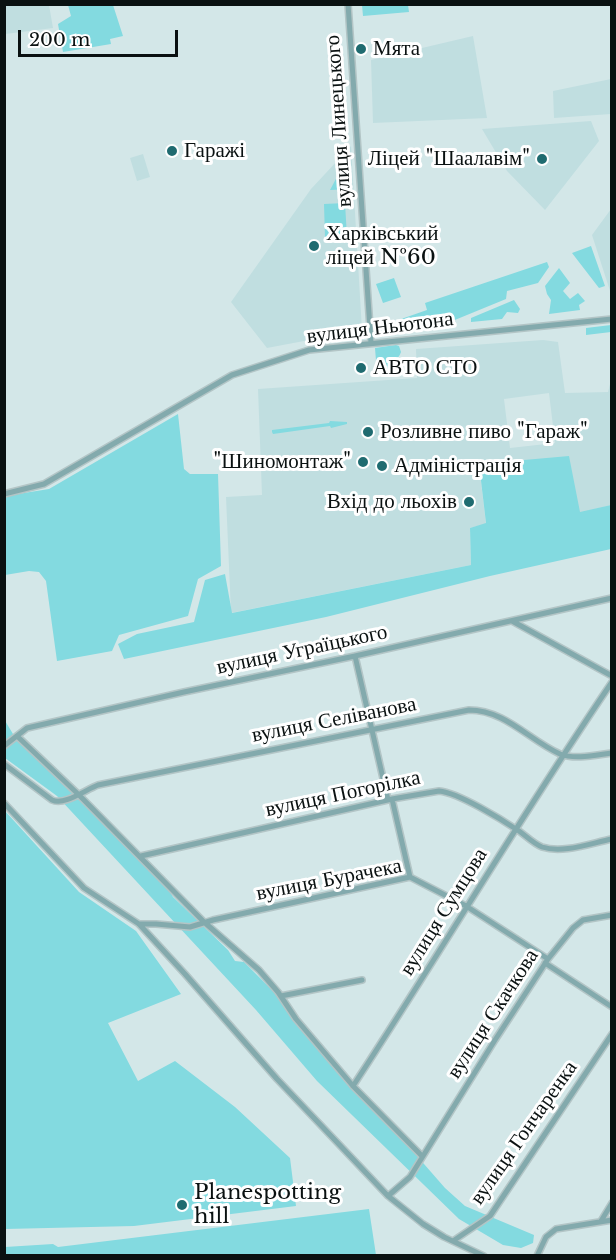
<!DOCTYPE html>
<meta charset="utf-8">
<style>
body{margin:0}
#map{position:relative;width:616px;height:1260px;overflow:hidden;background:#d3e7e8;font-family:"Libre Baskerville",serif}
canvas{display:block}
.frame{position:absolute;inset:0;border:6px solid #0a1111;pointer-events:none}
.scale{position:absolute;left:18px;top:30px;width:160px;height:27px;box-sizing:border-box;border:3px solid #0a1111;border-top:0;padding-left:8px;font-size:18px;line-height:21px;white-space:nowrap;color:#0a1111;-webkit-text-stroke:4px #fff;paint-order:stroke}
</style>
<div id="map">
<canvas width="616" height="1260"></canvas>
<div class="frame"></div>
<div class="scale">200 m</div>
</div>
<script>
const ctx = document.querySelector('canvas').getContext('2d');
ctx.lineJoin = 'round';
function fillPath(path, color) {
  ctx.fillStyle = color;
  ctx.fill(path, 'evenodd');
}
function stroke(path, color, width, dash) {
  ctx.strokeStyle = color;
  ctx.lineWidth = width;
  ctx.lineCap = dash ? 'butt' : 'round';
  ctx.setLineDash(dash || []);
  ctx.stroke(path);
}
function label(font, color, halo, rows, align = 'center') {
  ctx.font = font + ' "Libre Baskerville",serif';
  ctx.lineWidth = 6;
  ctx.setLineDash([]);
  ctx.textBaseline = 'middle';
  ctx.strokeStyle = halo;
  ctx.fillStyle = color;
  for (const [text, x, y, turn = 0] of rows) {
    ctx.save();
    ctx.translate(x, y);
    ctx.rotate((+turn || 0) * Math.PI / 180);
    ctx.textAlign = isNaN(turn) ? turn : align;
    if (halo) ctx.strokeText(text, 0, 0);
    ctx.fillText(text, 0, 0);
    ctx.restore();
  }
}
const built = new Path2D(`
 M4,5H49L53,28L5,34Z
 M473,36L487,118L373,123L371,60Z
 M611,79V114L554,118L553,91Z
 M591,121L599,141L545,210L507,171L482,129Z
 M351,146L362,330L267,348L231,302L311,189Z
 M143,154L150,177L137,181L130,158Z
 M611,209H612L611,294L592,235Z
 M543,340L558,342L565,393L608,392L611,380L610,442L611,505L580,513L479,465L486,524L470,528L471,565L231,613L226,497L262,495L258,389L417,378L416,349ZM549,393L555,443L510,448L504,399Z`);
const green = new Path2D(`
 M68,5H113L123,36L110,39L111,44L63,52L58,24L71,16Z
 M362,5H408L409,12L363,16Z
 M351,174V189L330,190L338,175Z
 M345,203L347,237L325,238L324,204Z
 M591,246L605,286L599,288L572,253Z
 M547,262L549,267L538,283L507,291L506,299L445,324L382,332L381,326L427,310L425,303Z
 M559,268L570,283L563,291L570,299L578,293L585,301L579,305L580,310L549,314L551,300L547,294L545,286Z
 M394,278L401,297L383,303L376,284Z
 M514,300L520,309L518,313L507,312L502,319L471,322V318Z
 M611,325V332L586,335V328Z
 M396,345L399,346L401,352C398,361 392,361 387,367L392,371L390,373H377L375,348Z
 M178,414L184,469L190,474H218L221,566L198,579L188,616L119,635L112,651L57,661L46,581L39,572L29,571L5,575V496L49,489Z
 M330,421L347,422V424L331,428L330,426L273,434L272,432V430L329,423Z
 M569,456L580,512L611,505V549L490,576L326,617L124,659L118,644L137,634L194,622L205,580L225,574L232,613L471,565L470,528L486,523L479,464Z
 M4,719L13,734L52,769L168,888L173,897L228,950L235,961L244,962L274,992L296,1023L344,1080L396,1132L445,1188L465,1206L534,1235L533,1243L521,1248L503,1245L459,1219L317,1081L256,1010L57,796L5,758Z
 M5,811L79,892L136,931L181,994L108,1023L138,1081L175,1061L235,1107L290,1158L296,1206L134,1226L5,1229Z
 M369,1209L376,1255H5V1247L53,1244L58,1247Z`);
const minor = new Path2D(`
 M348,4L371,343
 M4,494L44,484L232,375L309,350L612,319
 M512,621L612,676
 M355,656L388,800
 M17,736L78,794L204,922L259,970L278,992L296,1019L353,1086L422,1156
 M4,746L27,728L184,692L355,656L612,598
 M4,764L52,800C64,806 85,790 98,785L469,710C505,710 529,740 560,754C575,760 596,755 612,753
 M392,799L410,877
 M4,803L84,888L139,924L185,974L277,1079L388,1196L423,1224L444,1237L484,1256
 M141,856L392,799L439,791C459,793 501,819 519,831C526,836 534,844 542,847C563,854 591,843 612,839
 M139,924H156L190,927L213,920L410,877L466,906L548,959
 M545,963L612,1007
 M281,996L362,980
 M353,1086C441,952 522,814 612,682
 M388,1196L410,1177L495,1040L548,959L573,928L583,920L612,915
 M601,1221L612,1203
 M453,1241L490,1216L612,1034
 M537,1256L546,1237L556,1229L612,1220`);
const markers = [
 [361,49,6,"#1f6b70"],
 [172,151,6,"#1f6b70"],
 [542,159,6,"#1f6b70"],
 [314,246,6,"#1f6b70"],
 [361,368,6,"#1f6b70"],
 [368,432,6,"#1f6b70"],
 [363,462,6,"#1f6b70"],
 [382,466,6,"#1f6b70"],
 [469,502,6,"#1f6b70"],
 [182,1205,6,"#1f6b70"]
];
const poiNames = [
 ["Мята",373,49],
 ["Гаражі",184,151],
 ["Ліцей \"Шаалавім\"",530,159,"right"],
 ["Харківський",326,234],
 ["ліцей №60",326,258],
 ["АВТО СТО",373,368],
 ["Розливне пиво \"Гараж\"",380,432],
 ["\"Шиномонтаж\"",351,462,"right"],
 ["Адміністрація",394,466],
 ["Вхід до льохів",457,502,"right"],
 ["Planespotting",194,1193],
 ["hill",194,1217]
];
const streetNames = [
 ["вулиця Линецького",339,121,-94],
 ["вулиця Ньютона",380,328,-7],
 ["вулиця Уграїцького",302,650,-12],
 ["вулиця Селіванова",334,720,-11],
 ["вулиця Погорілка",343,794,-12],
 ["вулиця Бурачека",329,880,-11],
 ["вулиця Сумцова",444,912,-58],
 ["вулиця Скачкова",493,1014,-57],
 ["вулиця Гончаренка",524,1133,-55]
];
fillPath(built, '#c0dee0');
fillPath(green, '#83dae0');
stroke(minor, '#b3c5c6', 8);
stroke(minor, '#83aaad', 5);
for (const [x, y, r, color] of markers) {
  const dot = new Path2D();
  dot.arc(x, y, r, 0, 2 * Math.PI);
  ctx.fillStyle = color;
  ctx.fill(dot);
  stroke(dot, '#fff', 2);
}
label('21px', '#0a1111', '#fff', poiNames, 'left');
label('21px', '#0a1111', '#fff', streetNames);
</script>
